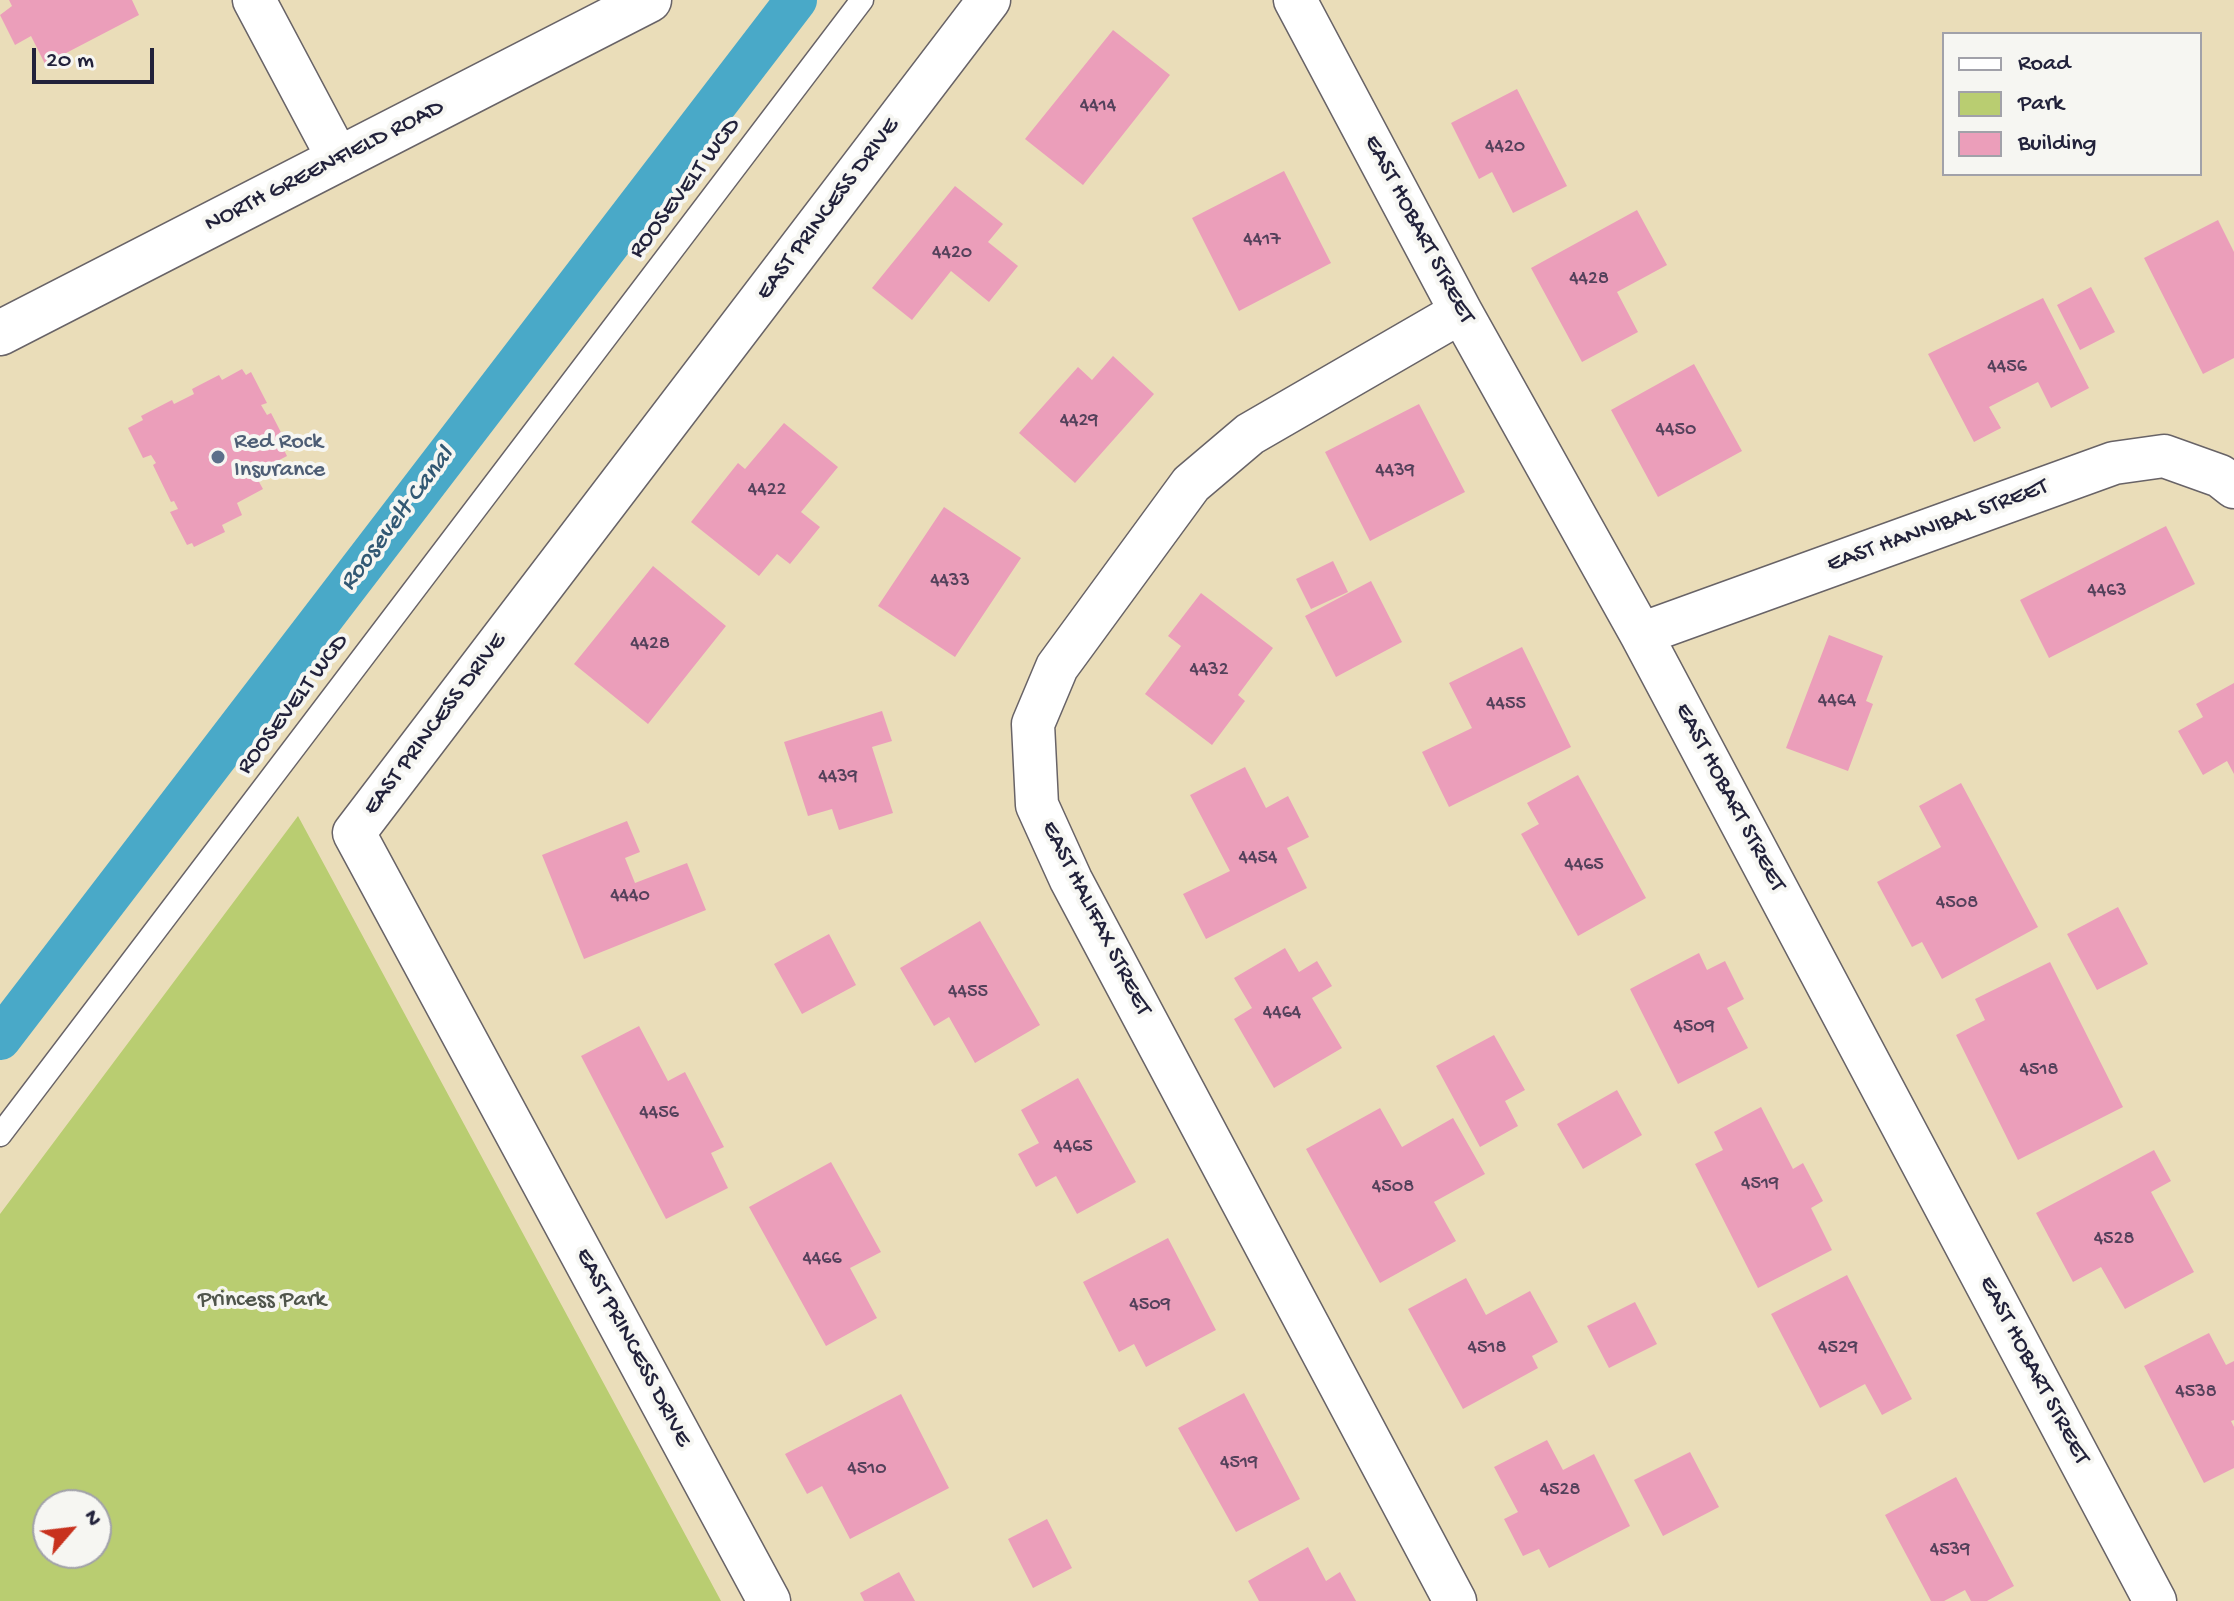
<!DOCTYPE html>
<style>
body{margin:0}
#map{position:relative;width:2234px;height:1601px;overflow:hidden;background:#eaddb9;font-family:"Gochi Hand",sans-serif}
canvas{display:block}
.legend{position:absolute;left:1942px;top:32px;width:260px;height:144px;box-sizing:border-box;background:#f6f6f2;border:2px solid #a1a1a9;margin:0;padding:10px 14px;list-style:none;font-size:24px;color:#22223b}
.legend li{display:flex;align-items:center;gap:16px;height:40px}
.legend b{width:40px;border:2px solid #a1a1a9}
.north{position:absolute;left:32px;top:1489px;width:80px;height:80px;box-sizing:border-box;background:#f6f6f2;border:2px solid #a1a1a9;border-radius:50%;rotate:62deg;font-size:22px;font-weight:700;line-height:32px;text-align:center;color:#22223b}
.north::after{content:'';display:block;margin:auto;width:28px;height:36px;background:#c8321e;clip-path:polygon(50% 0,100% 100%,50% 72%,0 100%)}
.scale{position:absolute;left:32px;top:48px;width:122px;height:36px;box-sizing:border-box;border:4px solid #22223b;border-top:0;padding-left:10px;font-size:24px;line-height:28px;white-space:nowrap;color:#22223b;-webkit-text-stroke:6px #f6f6f2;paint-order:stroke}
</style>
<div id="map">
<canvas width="2234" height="1601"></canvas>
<ul class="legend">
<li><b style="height:10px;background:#fff"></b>Road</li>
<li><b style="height:22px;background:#b9cd71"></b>Park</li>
<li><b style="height:22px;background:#eb9eba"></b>Building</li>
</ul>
<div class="north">N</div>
<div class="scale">20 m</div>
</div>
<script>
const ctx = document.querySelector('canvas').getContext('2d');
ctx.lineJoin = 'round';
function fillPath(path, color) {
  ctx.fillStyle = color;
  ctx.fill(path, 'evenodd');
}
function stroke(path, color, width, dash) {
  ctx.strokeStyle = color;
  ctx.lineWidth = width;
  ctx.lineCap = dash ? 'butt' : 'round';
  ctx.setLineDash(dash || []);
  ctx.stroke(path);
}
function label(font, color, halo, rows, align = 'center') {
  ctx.font = font + ' "Gochi Hand",sans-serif';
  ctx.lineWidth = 8;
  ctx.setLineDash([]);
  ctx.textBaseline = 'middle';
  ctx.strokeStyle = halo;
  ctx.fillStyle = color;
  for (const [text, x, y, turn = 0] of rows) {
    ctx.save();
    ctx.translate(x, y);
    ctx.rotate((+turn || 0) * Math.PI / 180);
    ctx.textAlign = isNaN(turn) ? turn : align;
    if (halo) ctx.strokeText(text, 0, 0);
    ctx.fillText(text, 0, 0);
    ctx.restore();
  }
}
const green = new Path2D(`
 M298,816L721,1601H0V1214ZM48,1505H96V1553H48Z`);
const canal = new Path2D(`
 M0,1039L796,0`);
const building = new Path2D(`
 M9,0H132L139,15L45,64L31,36L15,45L0,15L12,6Z
 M1113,30L1170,75L1083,185L1025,139Z
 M1517,89L1567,186L1513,213L1492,172L1479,179L1451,123Z
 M1284,171L1331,263L1239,311L1192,218Z
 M955,186L1003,224L988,242L1018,266L989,302L951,271L912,320L872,288Z
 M1637,210L1667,265L1617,292L1638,332L1582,362L1531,268Z
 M2218,220L2234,252V358L2203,374L2144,258Z
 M2091,287L2115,332L2080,350L2057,305Z
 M2043,298L2089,388L2051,408L2038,382L1989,407L2001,428L1974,442L1928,354Z
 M1113,356L1154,394L1075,483L1019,433L1078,367L1092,380Z
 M1694,364L1742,451L1658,497L1611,410Z
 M242,369L246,375L251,372L267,403L261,405L267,415L271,413L287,444L282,446L287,456L254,473L263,489L237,503L242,515L222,525L225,532L194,547L192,543L187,545L170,512L178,509L174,501L171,502L153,465L156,463L151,455L143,458L128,428L143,420L141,416L172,400L174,404L194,394L192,389L219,375L222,380Z
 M1419,404L1465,492L1370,541L1325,452Z
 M784,423L838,467L801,512L820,527L790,564L777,554L759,576L691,522L738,463L745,469Z
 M944,507L1021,558L955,657L878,606Z
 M2166,526L2195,584L2049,658L2020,600Z
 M1333,561L1348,592L1311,609L1296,579Z
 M653,566L726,626L648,724L574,664Z
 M1371,581L1402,642L1336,677L1305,616Z
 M1201,593L1273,648L1238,695L1245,701L1212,745L1145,694L1181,646L1168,636Z
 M1829,635L1883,656L1866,701L1873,704L1848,771L1786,748Z
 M1522,647L1571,747L1449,807L1422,752L1472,728L1449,683Z
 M2234,683V774L2227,761L2203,775L2178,731L2203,717L2196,704Z
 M882,711L892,741L872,747L893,813L839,830L832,809L808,816L784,742Z
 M1245,767L1266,808L1288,796L1309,837L1287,848L1307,888L1206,939L1183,894L1230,871L1190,795Z
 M1578,775L1646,898L1578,936L1521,834L1539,824L1527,803Z
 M1961,783L2038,927L1942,979L1922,942L1912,947L1877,882L1941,847L1919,806Z
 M627,821L640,852L625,858L635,883L687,863L706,910L584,959L542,855Z
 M2118,907L2148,964L2097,990L2067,934Z
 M980,921L1040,1025L975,1063L949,1017L934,1026L900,968Z
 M829,934L856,985L802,1014L774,964Z
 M1285,948L1299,972L1317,961L1332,986L1312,998L1342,1048L1274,1088L1234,1019L1252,1008L1234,978Z
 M1699,953L1707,970L1725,961L1744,999L1727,1008L1748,1048L1678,1084L1630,989Z
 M2050,962L2123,1107L2018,1160L1956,1035L1985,1020L1975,999Z
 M639,1026L668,1081L685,1072L724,1147L711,1153L728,1188L666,1219L581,1056Z
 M1494,1035L1525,1090L1505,1101L1518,1126L1480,1147L1436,1066Z
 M1078,1078L1136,1182L1077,1214L1056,1176L1036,1187L1018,1154L1039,1143L1021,1110Z
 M1617,1090L1642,1135L1583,1169L1557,1124Z
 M1761,1107L1793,1169L1803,1163L1823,1201L1811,1208L1832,1250L1758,1288L1695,1164L1723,1150L1714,1132Z
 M1380,1108L1402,1147L1453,1118L1485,1174L1434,1202L1456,1241L1380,1283L1306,1149Z
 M2154,1150L2171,1181L2151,1192L2194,1272L2125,1309L2101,1267L2073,1282L2036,1213Z
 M831,1162L881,1252L850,1268L877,1318L826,1346L749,1207Z
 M1168,1238L1216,1330L1146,1367L1134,1344L1119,1352L1083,1282Z
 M1847,1275L1912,1399L1882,1415L1865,1384L1820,1408L1771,1314Z
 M1466,1278L1486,1315L1530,1291L1558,1342L1532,1356L1538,1368L1463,1409L1408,1309Z
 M1635,1302L1657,1344L1609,1368L1587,1326Z
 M2209,1333L2226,1365L2234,1361V1420L2231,1421L2234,1427V1468L2204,1483L2144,1366Z
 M1244,1393L1300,1499L1236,1532L1178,1428Z
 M901,1394L949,1488L850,1539L822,1486L807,1494L785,1454Z
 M1547,1440L1563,1470L1594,1454L1630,1526L1549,1568L1539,1549L1523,1556L1504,1519L1518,1512L1494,1467Z
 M1690,1452L1719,1507L1663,1536L1634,1480Z
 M1956,1477L2014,1586L1987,1601H1971L1965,1590L1944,1601H1931L1885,1515Z
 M1047,1519L1072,1568L1033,1588L1008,1539Z
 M1308,1547L1326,1581L1340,1572L1356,1601H1259L1248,1581Z
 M899,1572L915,1601H864L860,1593Z`);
const lane = new Path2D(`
 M0,1135L862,0`);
const street = new Path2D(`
 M254,0L339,160
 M1295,0L1461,312L1641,634L2155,1601
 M1641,634L2114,463L2164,456L2220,476L2234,487
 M769,1601L354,833L989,0
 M1455,1601L1071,880L1037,805L1033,724L1057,667L1191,484L1250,434L1461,312`);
const secondary = new Path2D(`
 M0,333L649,0`);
const markers = [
 [218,457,8,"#5c6f8a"]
];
const numberNames = [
 ["4414",1098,107],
 ["4420",1505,148],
 ["4417",1262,241],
 ["4420",952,254],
 ["4428",1589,280],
 ["4456",2007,368],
 ["4429",1079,422],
 ["4450",1676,431],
 ["4439",1395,472],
 ["4422",767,491],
 ["4433",950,582],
 ["4463",2107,592],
 ["4428",650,645],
 ["4432",1209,671],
 ["4464",1837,702],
 ["4455",1506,705],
 ["4439",838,778],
 ["4454",1258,859],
 ["4465",1584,866],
 ["4440",630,897],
 ["4508",1957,904],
 ["4455",968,993],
 ["4464",1282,1014],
 ["4509",1694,1028],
 ["4518",2039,1071],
 ["4456",659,1114],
 ["4465",1073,1148],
 ["4519",1760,1185],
 ["4508",1393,1188],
 ["4528",2114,1240],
 ["4466",822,1260],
 ["4509",1150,1306],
 ["4518",1487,1349],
 ["4529",1838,1349],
 ["4538",2196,1393],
 ["4519",1239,1464],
 ["4510",867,1470],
 ["4528",1560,1491],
 ["4539",1950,1551]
];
const streetNames = [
 ["NORTH GREENFIELD ROAD",325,167,-27],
 ["ROOSEVELT WCD",686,189,-53],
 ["EAST PRINCESS DRIVE",829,210,-53],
 ["EAST HOBART STREET",1418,230,62],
 ["EAST HANNIBAL STREET",1938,527,-20],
 ["ROOSEVELT WCD",294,705,-53],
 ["EAST PRINCESS DRIVE",436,725,-53],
 ["EAST HOBART STREET",1729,798,62],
 ["EAST HALIFAX STREET",1095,919,63],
 ["EAST PRINCESS DRIVE",632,1348,62],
 ["EAST HOBART STREET",2033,1371,62]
];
const serviceNames = [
 ["Red Rock",234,443],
 ["Insurance",234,471]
];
const parkNames = [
 ["Princess Park",262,1301]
];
const waterNames = [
 ["Roosevelt Canal",398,520,-53]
];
fillPath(green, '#b9cd71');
stroke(canal, '#49a9c8', 42);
fillPath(building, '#eb9eba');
stroke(lane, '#686367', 25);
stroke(street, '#686367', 45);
stroke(secondary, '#686367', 47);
stroke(lane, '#fff', 22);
stroke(street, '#fff', 42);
stroke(secondary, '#fff', 44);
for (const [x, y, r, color] of markers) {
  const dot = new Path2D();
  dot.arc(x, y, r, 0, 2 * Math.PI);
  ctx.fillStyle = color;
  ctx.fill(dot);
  stroke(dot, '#f6f6f2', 3);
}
label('20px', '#54415b', null, numberNames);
label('24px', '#22223b', '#f6f6f2', streetNames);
label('24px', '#4e5e75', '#f6f6f2', serviceNames, 'left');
label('24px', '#4f554b', '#f6f6f2', parkNames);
label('italic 26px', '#325873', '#f6f6f2', waterNames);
</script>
